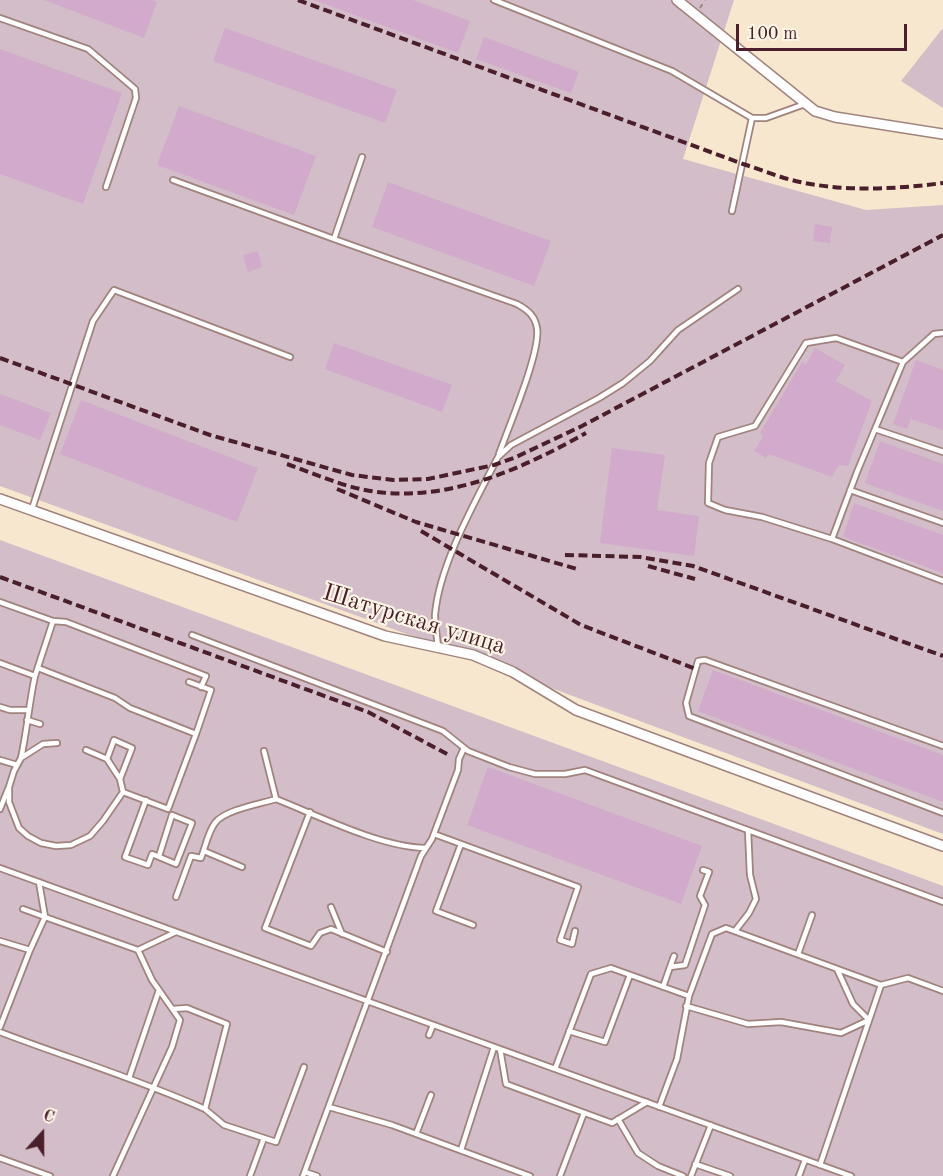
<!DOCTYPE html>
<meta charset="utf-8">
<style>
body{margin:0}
#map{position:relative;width:943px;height:1176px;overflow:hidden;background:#f6e7ce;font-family:"Old Standard TT",serif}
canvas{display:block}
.north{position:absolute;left:12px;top:1104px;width:60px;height:60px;-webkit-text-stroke:4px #fcf5e5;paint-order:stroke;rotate:21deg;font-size:16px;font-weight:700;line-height:24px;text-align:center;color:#4a1f2b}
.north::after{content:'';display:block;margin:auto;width:21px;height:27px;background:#4a1f2b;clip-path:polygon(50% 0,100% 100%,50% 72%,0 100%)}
.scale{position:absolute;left:736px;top:24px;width:171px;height:27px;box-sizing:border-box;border:3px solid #4a1f2b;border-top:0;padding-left:8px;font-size:18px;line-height:21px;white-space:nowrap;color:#4a1f2b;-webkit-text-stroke:4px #fcf5e5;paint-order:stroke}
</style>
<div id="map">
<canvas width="943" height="1176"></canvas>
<div class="north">С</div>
<div class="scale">100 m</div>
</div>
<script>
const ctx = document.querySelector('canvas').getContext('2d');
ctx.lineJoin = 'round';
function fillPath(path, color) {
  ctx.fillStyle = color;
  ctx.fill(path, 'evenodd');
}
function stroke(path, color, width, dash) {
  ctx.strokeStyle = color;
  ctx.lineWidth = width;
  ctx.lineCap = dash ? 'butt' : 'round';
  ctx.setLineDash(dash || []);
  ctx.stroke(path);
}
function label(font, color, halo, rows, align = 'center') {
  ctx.font = font + ' "Old Standard TT",serif';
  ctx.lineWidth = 4.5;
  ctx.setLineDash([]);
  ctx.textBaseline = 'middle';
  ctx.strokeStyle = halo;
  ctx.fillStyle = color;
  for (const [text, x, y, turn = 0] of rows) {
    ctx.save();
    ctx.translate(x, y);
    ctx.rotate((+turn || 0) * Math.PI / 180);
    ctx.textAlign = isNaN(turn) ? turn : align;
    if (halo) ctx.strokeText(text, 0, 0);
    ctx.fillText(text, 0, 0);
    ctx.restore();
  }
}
const industrial = new Path2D(`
 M0,0H734L683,159L866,210L943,205V834L377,623L0,486Z
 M943,28V108L901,81Z
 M0,540L943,886V1176H0Z`);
const building = new Path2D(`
 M44,0H152L157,2L144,38Z
 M314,0H413L470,21L458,53Z
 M225,28L397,90L385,123L213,61Z
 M484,37L579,72L571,93L476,59Z
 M0,49L122,93L83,204L0,174Z
 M179,106L316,156L294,215L157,165Z
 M388,182L551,241L534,286L372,227Z
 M815,224L832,227L830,243L813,241Z
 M258,251L262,267L248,272L243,255Z
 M334,343L452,385L442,412L325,369Z
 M815,348L845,365L836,381L872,401L848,466L839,465L832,477L769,454L766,458L754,451L763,437L760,433L802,362L806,364Z
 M916,360L943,370V430L911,419L907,429L893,424Z
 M0,394L51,413L40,440L0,425Z
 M81,400L258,468L237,522L60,454Z
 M880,441L943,464V511L865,483Z
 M612,448L665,455L657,510L699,516L694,556L600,543Z
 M854,503L943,535V573L843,537Z
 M713,670L943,755V802L698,711Z
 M488,767L702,846L681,904L467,825Z`);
const path = new Path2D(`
 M700,8L705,0`);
const lane = new Path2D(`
 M494,0L672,71L752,118H766L805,104
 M0,18L88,49L135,89L136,98L106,187
 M362,157L334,239L517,304C528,310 535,316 537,328C541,352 508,428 499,454
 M173,180L334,239
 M732,211L752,118
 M943,333L934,334L903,362L857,472L832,539L943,581
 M875,429L943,452
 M850,490L943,523
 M32,509L93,321L114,290L290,357
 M832,539L762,517L725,510L708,503L709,463L718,437L755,426L806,343L836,338L903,362
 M0,602L53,621L35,676L0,663
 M53,621L66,622L206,676L201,687
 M192,635L443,731L468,751L509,767L535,774H565L585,770L943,902
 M438,647C437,637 435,625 435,615C439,565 475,502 498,457L511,445L599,398L623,383L650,361L678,330L738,289
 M38,668L115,698L130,708L196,734L211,690L189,682
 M0,707L10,710H28
 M27,720L40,724
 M57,743L43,744L21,758L14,771L9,787V802L19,828L28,836L41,843L56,846L71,845L90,836L103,821L123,792L168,809L196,734
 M943,746L705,660L698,661L686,703L689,716L943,813
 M86,750L107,759L114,740L132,748L120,779L123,792
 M264,751L276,799C319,816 380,847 426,848
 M21,758C27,731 29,703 35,676
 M107,759L120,779
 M0,760L17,765
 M146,800L125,857L148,865L152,854L176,864L192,823L172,815L159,856
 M0,809L8,789
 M310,812L265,928L311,946L320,933L331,929L387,952
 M434,834L578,887L560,940L572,944L575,931
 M461,844L436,911L473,925
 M204,851L242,867
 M0,868L851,1176
 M39,882L45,917L138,950L176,932
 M176,897L191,856L201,858C205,848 208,832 215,823C224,810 260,804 276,799
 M331,907L342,934
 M735,931L749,913L756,899L750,875L748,830
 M0,941L30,950L45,917L23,909
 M798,954L812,915
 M670,967L674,956
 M663,987L670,967L685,965L705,905L700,896L709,872L703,870
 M686,1006L748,1024L781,1022L841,1033L869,1020L853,1004L837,969
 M0,1027L30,950
 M569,1031L605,1042L630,975
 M0,1032C68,1058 138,1079 205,1109L227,1024L187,1008L173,1009
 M429,1035L433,1025
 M500,1049L506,1084L612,1123L647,1102
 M555,1069L591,974L611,968L689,996
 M129,1078L159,990
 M329,1107L392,1125L530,1176
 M659,1107L677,1059L689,996L712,934L726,928L881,985L908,978L943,991
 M205,1109L224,1125L276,1142L304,1067
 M618,1119L638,1153L658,1166L683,1176
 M416,1134L431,1095
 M461,1150L494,1047
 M0,1158L50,1176
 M695,1164L730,1176
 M820,1165L881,985
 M305,1172L317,1176
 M113,1176L172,1047L180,1020L152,980L138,950
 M250,1176L264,1138
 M303,1176L421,856L432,839L458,770L459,759L464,748
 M560,1176L584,1113
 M691,1176L711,1125
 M799,1176L805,1160`);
const street = new Path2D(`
 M677,0L815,111L835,117L943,134
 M0,499L385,636L473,655L513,672L576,710L943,846`);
const rail = new Path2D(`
 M298,0L743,164C762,170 781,178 800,182C847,192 896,189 943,183
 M0,358L210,435L352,475L393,480L428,479L494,465L514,458L582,426L943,235
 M287,464C313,473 339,485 365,490C443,505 520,470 586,433
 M337,489L416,522L577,569
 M421,531L581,625L696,669
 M565,555L640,557L693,566L943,656
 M648,566L695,579
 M0,577L368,712L449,755`);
const streetNames = [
 ["Шатурская улица",414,620,17]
];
fillPath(industrial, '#d2bdc8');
fillPath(building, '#d2abcc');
stroke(lane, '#a0837c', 8);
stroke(street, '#a0837c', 12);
stroke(path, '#a0837c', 2, [4.5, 4.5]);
stroke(lane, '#fff', 4.5);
stroke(street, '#fff', 9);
stroke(rail, '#4a1f2b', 4, [9, 4.5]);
label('24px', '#4a1f2b', '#fcf5e5', streetNames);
</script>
